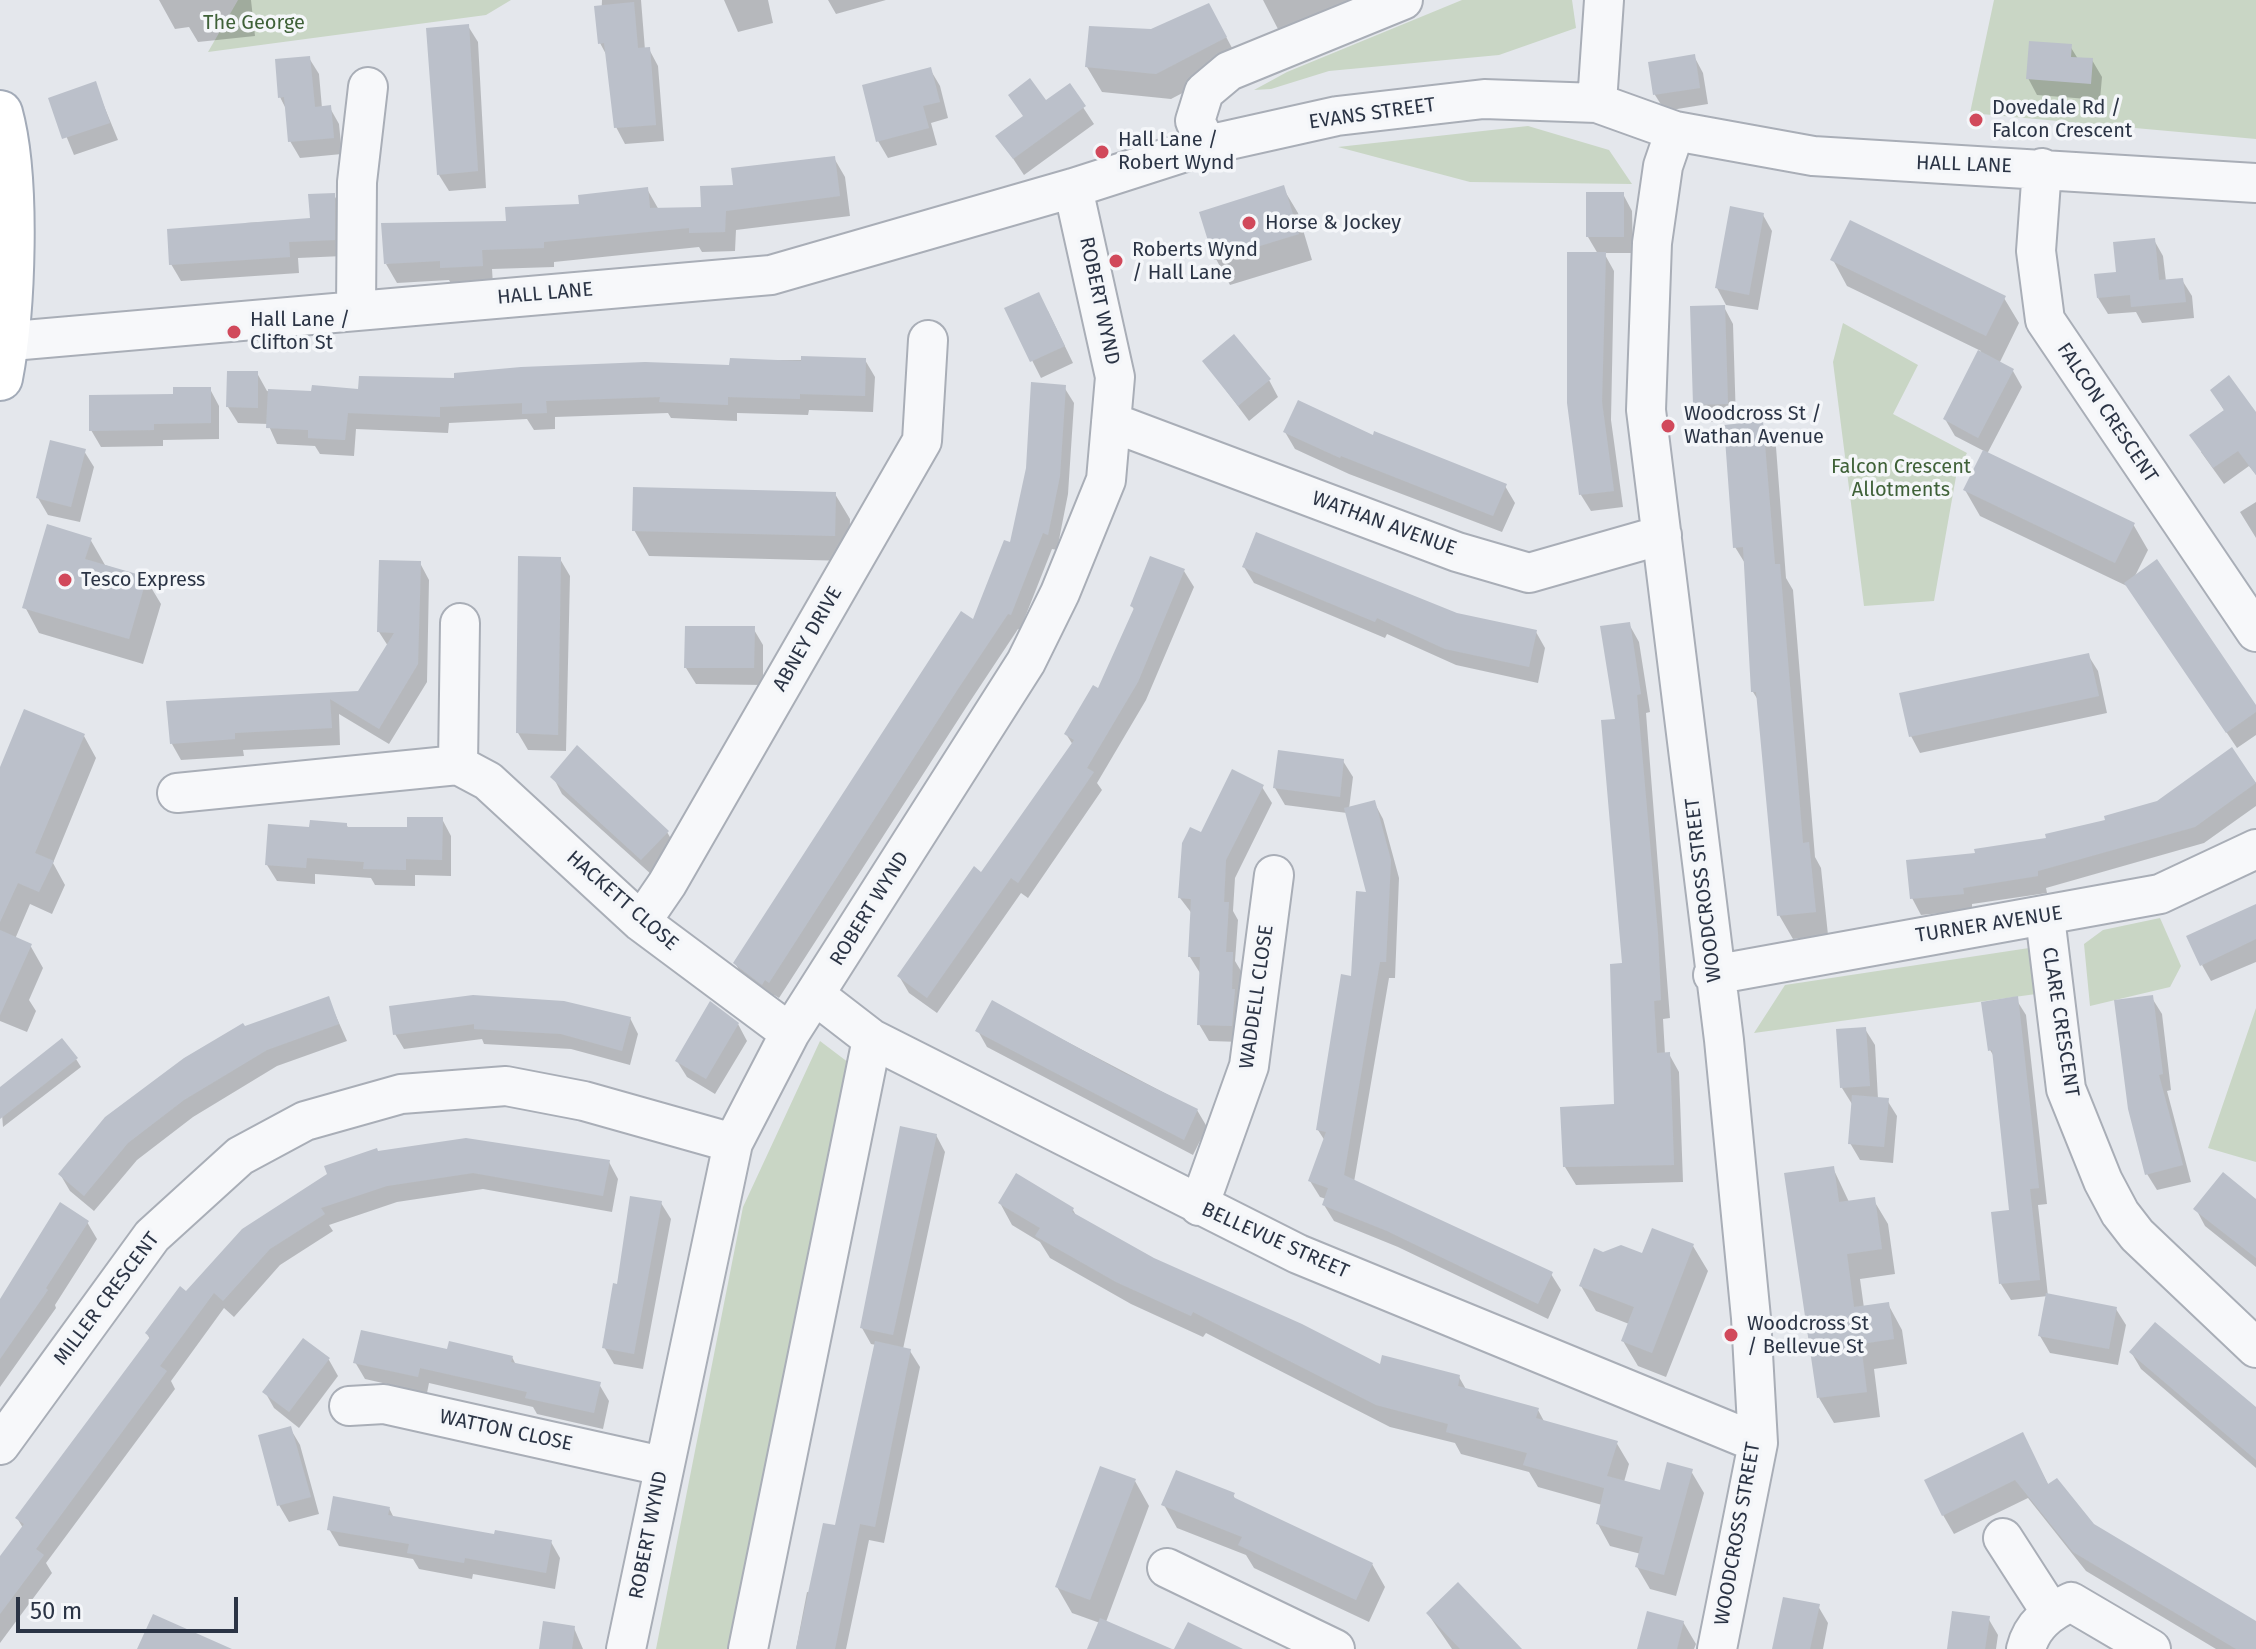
<!DOCTYPE html>
<style>
body{margin:0}
#map{position:relative;width:2256px;height:1649px;overflow:hidden;background:#e4e7ec;font-family:"Fira Sans",sans-serif}
canvas{display:block}
.scale{position:absolute;left:16px;top:1597px;width:222px;height:36px;box-sizing:border-box;border:4px solid #2b3445;border-top:0;padding-left:10px;font-size:24px;line-height:28px;white-space:nowrap;color:#2b3445;-webkit-text-stroke:6px #f4f6f9;paint-order:stroke}
</style>
<div id="map">
<canvas width="2256" height="1649"></canvas>
<div class="scale">50 m</div>
</div>
<script>
const ctx = document.querySelector('canvas').getContext('2d');
ctx.lineJoin = 'round';
function fillPath(path, color) {
  ctx.fillStyle = color;
  ctx.fill(path, 'evenodd');
}
function stroke(path, color, width, dash) {
  ctx.strokeStyle = color;
  ctx.lineWidth = width;
  ctx.lineCap = dash ? 'butt' : 'round';
  ctx.setLineDash(dash || []);
  ctx.stroke(path);
}
function label(font, color, halo, rows, align = 'center') {
  ctx.font = font + ' "Fira Sans",sans-serif';
  ctx.lineWidth = 7;
  ctx.setLineDash([]);
  ctx.textBaseline = 'middle';
  ctx.strokeStyle = halo;
  ctx.fillStyle = color;
  for (const [text, x, y, turn = 0] of rows) {
    ctx.save();
    ctx.translate(x, y);
    ctx.rotate((+turn || 0) * Math.PI / 180);
    ctx.textAlign = isNaN(turn) ? turn : align;
    if (halo) ctx.strokeText(text, 0, 0);
    ctx.fillText(text, 0, 0);
    ctx.restore();
  }
}
const green = new Path2D(`
 M238,0H511L486,15L208,52Z
 M1462,0H1572L1576,28L1499,55L1329,71L1271,89L1254,90L1287,72Z
 M1994,0H2256V139L1970,113Z
 M1528,126L1609,150L1632,184L1470,182L1338,147Z
 M1843,323L1918,365L1893,414L1967,453L1957,471L1934,601L1864,606L1833,362Z
 M2160,918L2181,966L2170,987L2090,1006L2084,944L2103,930Z
 M2029,948L2036,994L1754,1033L1785,985Z
 M2256,1008V1162L2208,1148Z
 M820,1041L853,1066L732,1649H656L743,1207Z`);
const shadow = new Path2D(`
 M159,0H251L255,36L198,42L189,27L175,29Z
 M602,0H641L645,50L649,49L658,66L664,141L625,144L616,127L608,58L600,43Z
 M724,0H768L773,23L738,32Z
 M828,0H886L836,14Z
 M1263,0H1354L1279,31Z
 M468,26L478,42L486,188L449,191L439,175L428,30Z
 M1223,31L1240,63L1171,99L1102,92L1087,67Z
 M2070,46L2078,59L2092,60L2102,77L2100,100L2037,95L2028,78Z
 M1694,56L1703,73L1708,104L1665,111L1655,95L1651,63Z
 M309,58L319,74L322,108H330L339,124L342,154L300,158L290,141L287,111L280,97Z
 M930,69L940,86L948,118L931,123L937,145L888,158L878,141Z
 M95,84L118,140L74,155L51,99Z
 M1069,86L1094,124L1024,175L998,136L1024,117L1010,95L1046,103Z
 M834,158L845,177L850,216L736,230L735,251L702,252L699,247L554,262V267L492,269L493,285L453,287L449,280L397,283L386,264L508,223L647,189L659,210L703,209L736,187Z
 M1283,188L1298,213L1312,260L1230,285L1216,259Z
 M1623,194L1632,211L1633,253H1604L1614,271L1611,420L1623,507L1591,511L1581,495L1598,254L1588,237Z
 M334,195L343,211V256L298,258L299,273L181,281L171,264L245,227V223L312,219Z
 M1763,215L1772,231L1758,310L1726,305L1717,288Z
 M2154,240L2163,256L2166,281L2182,280L2192,296L2194,318L2142,323L2136,312L2108,314L2098,298Z
 M1833,260L2004,298L2019,323L1999,364L2013,371L2022,387L1987,454L2133,524L2148,550L2134,578L2256,708V735L2237,748L2129,587L1980,516L1965,490L1984,451L1955,436L1945,419L1981,351L1847,286Z
 M1724,307L1733,324L1736,421L1704,422L1695,405Z
 M1006,309L1048,311L1073,363L1041,378Z
 M731,360H865L875,377L873,412L809,410L808,415L737,413V421L671,418L668,413L555,417V429L534,430L527,419L449,423L448,433L356,429L354,456L320,454L315,446L277,444L268,424L238,423L228,407L257,373L267,391L313,394L456,380L731,367Z
 M1204,361L1269,380L1278,397L1249,421Z
 M1064,387L1074,403L1068,494L1057,550L1052,549L1020,630L1018,629L967,706L779,998L774,995L772,1000L745,980L735,963L974,622L1012,545Z
 M210,389L219,406V439L163,440V446L101,447L91,430L175,396Z
 M2212,390L2256,416V475L2249,466L2224,484L2201,452L2225,412Z
 M1762,423L1776,447L1786,578L1793,590L1815,857L1821,868L1828,935L1793,939L1779,915L1758,700L1753,692L1746,565L1735,547Z
 M1285,432L1374,438L1505,486L1515,503L1502,532L1349,474L1295,449Z
 M84,451L94,467L80,522L48,515L38,498Z
 M835,494L850,519L849,561L649,556L634,530Z
 M2256,502V538L2240,512Z
 M90,539L105,565L146,579L161,604L143,664L39,633L25,607Z
 M560,559L570,576L566,751L528,750L518,733Z
 M420,563L429,580L427,682L389,744L339,714L340,745L243,750L244,756L181,760L172,744L168,703L359,693L388,646L379,632Z
 M1244,567L1536,632L1545,648L1538,683L1456,665L1387,634L1385,638L1254,583Z
 M1184,571L1194,587L1146,700L1097,783L1102,790L1028,898L1021,893L937,1013L909,993L899,976L982,875L1073,745L1066,734L1098,691L1135,611L1132,606Z
 M1629,624L1639,642L1650,712L1646,713L1670,1018L1663,1019L1665,1054H1669L1679,1072L1683,1182L1576,1185L1565,1167L1616,1106L1624,965L1617,721Z
 M753,628L763,645V685L696,684L686,668Z
 M2088,655L2098,671L2107,713L1920,753L1911,736Z
 M84,736L96,758L53,863L65,885L52,914L30,904L15,939L30,945L43,968L29,1000L36,1011L27,1032L0,1021V771Z
 M2232,750L2256,783V806L2204,843L2046,888L2047,893L1972,904V910L1921,915L1912,898L2048,840L2158,803Z
 M1343,761L1353,777L1349,809L1374,802L1383,819L1399,878L1395,978H1389L1354,1182L1551,1274L1561,1290L1548,1319L1398,1247L1334,1221L1324,1205L1326,1199L1320,1197L1310,1181L1325,1141L1318,1130L1369,894L1347,813L1285,805L1275,788Z
 M553,777L667,832L677,849L652,875L562,794Z
 M1262,787L1272,803L1235,878L1233,911L1238,920L1235,961L1241,971V1042L1209,1041L1199,1024L1200,973L1190,957L1193,915L1180,898L1202,835Z
 M442,819L451,836V876L415,875V886L375,885L371,878L315,874V884L277,881L267,865L310,829L346,824L349,829H409Z
 M2256,907V962L2211,981L2202,965Z
 M328,998L347,1041L277,1066L193,1117L137,1160L94,1211L70,1191L60,1174L244,1029Z
 M2152,998L2162,1014L2171,1090L2167,1091L2191,1182L2157,1190L2147,1174Z
 M2016,999L2026,1015L2047,1204L2038,1205L2048,1296L2116,1309L2126,1325L2118,1365L2050,1353L2040,1336L2048,1296L2011,1300L2001,1284L2011,1211L1995,1058L1990,1050Z
 M993,1003L1197,1110L1207,1127L1193,1155L987,1047L978,1031Z
 M391,1008L630,1018L638,1034L630,1065L571,1049L484,1044L482,1039L404,1049L395,1034Z
 M738,1024L747,1041L715,1094L687,1077L677,1061Z
 M1865,1029L1875,1045L1878,1099L1887,1100L1897,1116L1893,1163L1860,1160L1850,1143L1852,1104L1842,1088Z
 M76,1059L81,1067L3,1127L0,1089Z
 M936,1135L945,1152L903,1349L910,1351L920,1367L884,1543L869,1540L846,1649H796L807,1592L813,1593L837,1528L876,1345L871,1344L862,1328Z
 M378,1153L609,1162L618,1179L612,1212L483,1189L397,1202L329,1225L333,1231L280,1265L234,1317L224,1308L171,1381L175,1389L46,1563L52,1573L0,1643V1560L23,1528L17,1518L150,1339L147,1334L186,1294Z
 M1833,1168L1849,1202L1873,1199L1888,1224L1895,1274L1860,1279L1864,1308L1888,1304L1902,1330L1907,1364L1874,1369L1880,1417L1834,1423L1819,1398Z
 M661,1203L671,1219L643,1369L614,1364L604,1347L619,1287Z
 M1000,1203L1073,1210L1077,1217L1153,1260L1381,1367L1459,1377L1467,1391L1538,1410L1545,1423L1616,1442L1629,1464L1624,1482L1661,1492L1691,1471L1704,1493L1676,1596L1650,1589L1637,1567L1641,1554L1610,1546L1598,1524L1602,1505L1538,1487L1529,1472L1461,1454L1455,1443L1390,1427L1206,1333L1203,1337L1131,1304L1050,1258L1040,1242L1012,1225Z
 M2256,1203V1267L2205,1226L2196,1209Z
 M87,1222L97,1239L55,1305L56,1308L0,1387V1303Z
 M1693,1246L1708,1271L1666,1377L1638,1366L1623,1341L1629,1324L1596,1311L1581,1286L1643,1255Z
 M303,1341L329,1360L338,1376L299,1428L274,1408L265,1392Z
 M449,1352L512,1357L516,1365L599,1384L609,1401L603,1429L537,1414L533,1407L429,1383L427,1393L365,1379L355,1362Z
 M2131,1352L2256,1410V1468L2141,1369Z
 M290,1428L300,1445L319,1514L289,1522L279,1505Z
 M2022,1435L2049,1486L2093,1526L2256,1624V1649H2216L2086,1571L2028,1498L1954,1534L1943,1515Z
 M1135,1481L1149,1506L1106,1622L1161,1649H1089L1100,1623L1072,1613L1057,1587Z
 M1233,1495L1237,1502L1372,1564L1385,1587L1369,1622L1254,1568L1246,1555L1177,1528L1164,1505Z
 M389,1508L394,1518L496,1537L551,1542L560,1558L555,1589L473,1574L472,1579L419,1569L413,1559L339,1546L329,1529Z
 M1818,1606L1828,1623L1823,1649H1774Z
 M1428,1614L1520,1649H1452Z
 M1988,1618L1998,1635L1996,1649H1949Z
 M1683,1622L1696,1644L1694,1649H1639Z
 M574,1628L583,1649H541Z`);
const building = new Path2D(`
 M634,2L638,48L650,47L656,125L614,128L604,43L598,44L594,6Z
 M1209,3L1227,37L1156,74L1085,67L1089,26L1151,29Z
 M469,24L478,171L437,175L426,28Z
 M2029,41L2072,44L2071,57L2093,58L2091,84L2026,79Z
 M1695,54L1700,88L1653,95L1648,62Z
 M310,56L315,107L331,105L334,138L288,142L284,97L278,98L275,59Z
 M931,67L940,102L923,106L929,128L876,142L862,85Z
 M1030,78L1046,100L1070,83L1086,106L1013,159L995,136L1023,116L1008,95Z
 M96,81L110,123L62,139L48,98Z
 M835,156L840,196L726,211L725,232L689,233V228L544,242V248L482,250L483,266L440,268V261L384,264L381,223L506,221L505,207L579,204L578,195L648,187L650,208L701,207L700,186L733,185L731,168Z
 M1284,185L1299,234L1214,260L1199,212Z
 M1586,192H1624V237H1586Z
 M335,193V240L289,242L290,257L169,265L167,229L310,218L308,194Z
 M1730,206L1764,213L1749,295L1715,288Z
 M1850,220L2006,296L1986,336L1830,260Z
 M2155,238L2159,280L2183,278L2186,302L2131,307L2130,295L2097,298L2094,274L2116,272L2113,242Z
 M1567,252H1606L1602,402L1614,491L1579,495L1567,403Z
 M1039,292L1065,346L1030,362L1004,308Z
 M1725,305L1728,404L1693,405L1690,306Z
 M1234,334L1271,379L1238,406L1202,361Z
 M1978,350L2014,369L1978,438L1943,419Z
 M801,356L866,358L865,396L800,394V399L728,397V405L659,402L660,397L546,401L547,413L522,414V403L440,407V417L348,413L345,440L308,438V430L266,428L268,389L311,391L312,385L358,389L359,376L454,378V373L521,367L645,362L729,365L730,358L801,361Z
 M227,371H258V408L226,407Z
 M2229,375L2256,412V475L2238,451L2213,468L2189,435L2224,410L2210,390Z
 M1031,382L1066,385L1060,476L1048,535L1043,533L1011,615L1008,614L958,689L769,983L765,980L762,985L733,963L961,611L973,619L1004,540L1010,542L1026,468Z
 M173,387H211V423L154,424V430L89,431V395L173,394Z
 M1298,400L1373,435L1374,431L1507,484L1493,516L1341,456L1340,458L1283,432Z
 M1763,421L1775,564H1780L1803,843L1809,842L1816,912L1777,916L1756,692H1751L1743,547L1733,548L1724,425Z
 M50,440L86,449L71,507L36,498Z
 M1983,450L2135,523L2115,563L1963,490Z
 M633,487L836,492L835,536L632,531Z
 M47,524L92,538L85,559L147,577L129,639L22,608Z
 M1256,532L1457,613L1537,630L1529,667L1445,649L1377,618L1375,622L1242,567Z
 M518,556L561,557L558,735L516,733Z
 M1150,556L1185,569L1138,682L1087,768L1094,772L1018,883L1011,878L927,998L897,976L974,866L981,872L1074,740L1064,734L1093,685L1098,688L1134,608L1130,606Z
 M2157,559L2256,705V712L2226,733L2124,583Z
 M379,560L421,561L418,664L379,729L330,699L332,728L235,733V739L170,744L166,701L358,691L394,633L377,632Z
 M1630,622L1641,694L1637,695L1658,934L1661,1000L1654,1001L1657,1053L1670,1052L1674,1165L1563,1167L1560,1107L1614,1104L1610,964L1622,963L1601,720L1615,719L1600,626Z
 M685,626H755L754,668H684Z
 M2089,653L2099,696L1909,737L1899,693Z
 M24,709L85,734L35,853L54,861L39,892L18,883L0,922V767Z
 M577,745L669,831L641,860L550,777Z
 M2232,747L2256,783L2195,827L2038,871V876L1963,888L1964,894L1910,899L1906,860L1975,853L1974,849L2046,838L2045,834L2105,820L2104,816L2157,801Z
 M1278,750L1344,759L1340,797L1273,788Z
 M1232,769L1264,785L1226,860L1224,902H1229L1226,952H1233L1232,989H1235L1232,1026L1197,1025L1200,957H1188L1191,899L1178,898L1182,843L1190,827L1201,832Z
 M1375,800L1391,860L1386,962H1380L1344,1175L1553,1272L1538,1304L1387,1231L1322,1205L1328,1188L1308,1181L1326,1132L1316,1130L1341,974L1351,976L1356,891L1366,892L1344,808Z
 M407,817H443L442,860L406,859V870L363,869L364,862L307,858L306,868L265,865L268,824L309,827L310,820L347,823V827H407Z
 M2256,904V939L2200,966L2186,936Z
 M0,930L32,944L0,1015Z
 M473,995L564,1001L631,1017L622,1051L561,1034L474,1029V1024L393,1035L389,1006Z
 M2153,995L2163,1074L2159,1075L2183,1165L2145,1175L2128,1109L2114,1000Z
 M329,996L339,1024L267,1050L184,1100L128,1143L84,1196L58,1174L105,1117L184,1058L243,1023L245,1026Z
 M2018,996L2039,1188L2030,1189L2040,1280L1999,1284L1991,1212L2009,1210L1992,1050L1988,1051L1981,1002Z
 M992,1000L1122,1072L1198,1109L1184,1140L975,1031Z
 M710,1001L739,1023L706,1079L675,1061Z
 M1866,1027L1870,1086L1840,1088L1836,1029Z
 M62,1038L78,1058L0,1119V1087Z
 M1852,1095L1889,1098L1884,1147L1848,1144Z
 M900,1126L937,1134L893,1335L860,1328Z
 M466,1138L610,1160L603,1196L473,1173L387,1186L321,1208L325,1214L270,1249L223,1301L214,1293L160,1366L167,1371L36,1549L44,1555L0,1614V1556L24,1524L15,1518L150,1337L145,1333L180,1286L186,1291L242,1229L327,1174L324,1166L377,1148L378,1151Z
 M1834,1166L1839,1202L1875,1197L1882,1249L1847,1254L1854,1307L1889,1302L1894,1339L1861,1344L1867,1392L1817,1398L1784,1173Z
 M2223,1172L2256,1199V1258L2193,1209Z
 M1016,1173L1074,1208L1072,1212L1154,1258L1302,1324L1380,1364L1382,1355L1460,1375L1458,1386L1539,1408L1536,1418L1618,1441L1607,1476L1660,1490L1667,1462L1693,1469L1664,1575L1635,1567L1643,1537L1596,1524L1605,1484L1604,1488L1523,1465L1527,1453L1446,1432L1448,1424L1376,1405L1193,1312L1191,1316L1116,1282L1035,1236L1040,1228L998,1203Z
 M630,1196L662,1201L634,1354L602,1348L613,1283L617,1284Z
 M60,1202L89,1221L46,1288L48,1290L0,1359V1299Z
 M1652,1228L1694,1244L1652,1353L1621,1341L1634,1307L1579,1286L1594,1248L1603,1252L1621,1245L1642,1253Z
 M2046,1293L2117,1307L2109,1349L2038,1336Z
 M2155,1322L2256,1407V1460L2129,1352Z
 M361,1330L447,1349L449,1341L513,1356L511,1362L601,1382L594,1413L525,1398L527,1392L420,1368L418,1377L353,1363Z
 M303,1338L330,1358L289,1412L262,1392Z
 M875,1341L911,1349L875,1527L860,1524L835,1649H796L823,1523L835,1525Z
 M291,1426L311,1497L277,1506L258,1435Z
 M2023,1432L2048,1484L2057,1478L2094,1524L2256,1621V1649H2236L2073,1552L2015,1480L1942,1516L1924,1480Z
 M1100,1466L1136,1479L1090,1600L1055,1587Z
 M1176,1470L1235,1493L1233,1497L1373,1563L1356,1600L1238,1545L1242,1537L1161,1505Z
 M333,1496L390,1507L388,1515L494,1534L495,1530L552,1540L546,1573L465,1558L464,1563L407,1553L409,1544L327,1530Z
 M1458,1582L1522,1649H1460L1426,1613Z
 M1783,1597L1820,1604L1810,1649H1772Z
 M1647,1611L1684,1621L1677,1649H1637Z
 M1952,1611L1990,1616L1985,1649H1947Z
 M153,1614L232,1649H137Z
 M1100,1618L1172,1649H1087Z
 M543,1621L575,1626L572,1649H539Z
 M1188,1622L1243,1649H1174Z`);
const minor = new Path2D(`
 M1597,103L1604,0
 M1675,131L1663,166L1652,243L1646,410L1724,1040L1751,1318L1758,1443L1717,1649
 M1207,145L1195,121L1204,92L1229,71L1403,0
 M2042,168L2036,251L2045,320L2256,632
 M356,310L357,182L368,87
 M0,342L771,275L1073,188L1207,145L1337,116L1484,99L1597,103L1675,131L1813,156L2256,183
 M1111,422L1457,552L1529,573L1662,535
 M458,765L460,623
 M177,793L458,765L488,781L641,922L790,1033
 M2045,917L2066,1089L2103,1181L2120,1213L2137,1235L2256,1348
 M641,922L667,884L922,441L928,340
 M1713,975L2160,894L2256,849
 M815,995L872,1039L1298,1254L1758,1443
 M1199,1206L1249,1066L1274,875
 M349,1406L384,1404L662,1466
 M0,1445L152,1236L240,1156L305,1121L401,1094L506,1086L584,1101L733,1143
 M2003,1538L2050,1611
 M1167,1568L1335,1649
 M626,1649L733,1143L790,1033L1026,662L1060,593L1106,480L1115,377L1073,188
 M748,1649L872,1039
 M2026,1649C2032,1625 2049,1612 2071,1602L2151,1649`);
const major = new Path2D(`
 M0,113C18,178 13,311 0,378`);
const markers = [
 [1976,120,8,"#d1495b"],
 [1102,152,8,"#d1495b"],
 [1249,223,8,"#d1495b"],
 [1116,261,8,"#d1495b"],
 [234,332,8,"#d1495b"],
 [1668,426,8,"#d1495b"],
 [65,580,8,"#d1495b"],
 [1731,1335,8,"#d1495b"]
];
const parkNames = [
 ["The George",254,23],
 ["Falcon Crescent",1901,467],
 ["Allotments",1901,490]
];
const poiNames = [
 ["Dovedale Rd /",1992,108],
 ["Falcon Crescent",1992,131],
 ["Hall Lane /",1118,140],
 ["Robert Wynd",1118,163],
 ["Horse & Jockey",1265,223],
 ["Roberts Wynd",1132,250],
 ["/ Hall Lane",1132,273],
 ["Hall Lane /",250,320],
 ["Clifton St",250,343],
 ["Woodcross St /",1684,414],
 ["Wathan Avenue",1684,437],
 ["Tesco Express",81,580],
 ["Woodcross St",1747,1324],
 ["/ Bellevue St",1747,1347]
];
const streetNames = [
 ["EVANS STREET",1372,114,-8],
 ["HALL LANE",1964,165,2],
 ["HALL LANE",545,294,-5],
 ["ROBERT WYND",1099,301,78],
 ["FALCON CRESCENT",2107,413,56],
 ["WATHAN AVENUE",1384,524,20],
 ["ABNEY DRIVE",808,639,-60],
 ["WOODCROSS STREET",1704,890,-97],
 ["HACKETT CLOSE",622,901,41],
 ["ROBERT WYND",870,909,-58],
 ["TURNER AVENUE",1989,925,-9],
 ["WADDELL CLOSE",1257,997,-82],
 ["CLARE CRESCENT",2060,1022,81],
 ["BELLEVUE STREET",1275,1241,24],
 ["MILLER CRESCENT",107,1299,-53],
 ["WATTON CLOSE",506,1431,12],
 ["WOODCROSS STREET",1738,1534,-80],
 ["ROBERT WYND",649,1535,-79]
];
fillPath(green, '#c9d6c5');
fillPath(shadow, '#0003');
fillPath(building, '#bbc0ca');
stroke(minor, '#a9aeb7', 42);
stroke(major, '#a3abb8', 48);
stroke(minor, '#f7f8fa', 38);
stroke(major, '#fff', 44);
for (const [x, y, r, color] of markers) {
  const dot = new Path2D();
  dot.arc(x, y, r, 0, 2 * Math.PI);
  ctx.fillStyle = color;
  ctx.fill(dot);
  stroke(dot, '#f4f6f9', 3);
}
label('20px', '#3f6138', '#f4f6f9', parkNames);
label('20px', '#2b3445', '#f4f6f9', poiNames, 'left');
label('20px', '#2b3445', '#f4f6f9', streetNames);
</script>
